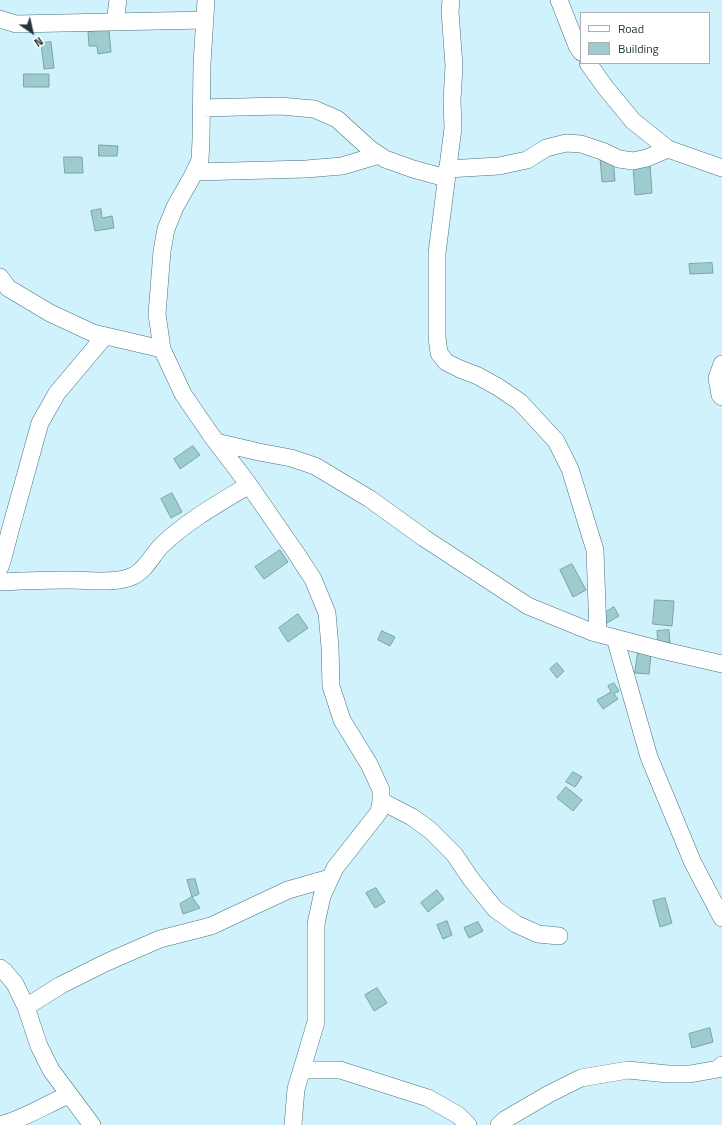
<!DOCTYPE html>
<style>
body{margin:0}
#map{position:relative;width:722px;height:1125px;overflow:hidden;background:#d0f2fd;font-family:"Titillium Web",sans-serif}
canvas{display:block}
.legend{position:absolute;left:580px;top:12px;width:130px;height:52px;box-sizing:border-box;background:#fff;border:1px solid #a8afb1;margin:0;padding:5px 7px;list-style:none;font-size:12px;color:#25363b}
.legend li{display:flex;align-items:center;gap:8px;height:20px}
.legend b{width:20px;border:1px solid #a8afb1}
.north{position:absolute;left:12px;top:12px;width:40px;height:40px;-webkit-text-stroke:3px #fff;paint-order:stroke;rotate:146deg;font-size:11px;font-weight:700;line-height:16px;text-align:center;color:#25363b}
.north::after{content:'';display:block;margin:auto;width:14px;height:18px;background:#25363b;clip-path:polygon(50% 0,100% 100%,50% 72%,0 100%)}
</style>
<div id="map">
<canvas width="722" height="1125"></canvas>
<ul class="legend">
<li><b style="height:5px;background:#fff"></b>Road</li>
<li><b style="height:11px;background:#9ecbcd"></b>Building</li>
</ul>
<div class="north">N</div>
</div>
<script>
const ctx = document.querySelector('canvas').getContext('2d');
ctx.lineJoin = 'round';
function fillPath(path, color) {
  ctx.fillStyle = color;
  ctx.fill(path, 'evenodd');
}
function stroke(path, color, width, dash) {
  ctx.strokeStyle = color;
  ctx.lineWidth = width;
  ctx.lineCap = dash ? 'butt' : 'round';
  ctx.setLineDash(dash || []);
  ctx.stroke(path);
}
const building = new Path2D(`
 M109,30L111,52L98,54L97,46H89L88,32Z
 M51,42L54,68L44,69L41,43Z
 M24,74H49V87H24Z
 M99,145L118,146L117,156H99Z
 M64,157H82L83,173H65Z
 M613,157L615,181L602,182L600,158Z
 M650,164L652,193L635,195L633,166Z
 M101,209L102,218L112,216L114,228L95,231L91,211Z
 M712,263L713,273L690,274L689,264Z
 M193,446L200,455L180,469L174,459Z
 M172,493L182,512L171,518L161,499Z
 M280,550L288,562L264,579L255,567Z
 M572,564L586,590L573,597L560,570Z
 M655,600L674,601L672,626L653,624Z
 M614,607L619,616L605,624L600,616Z
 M298,614L308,628L288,642L279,628Z
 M669,630L670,643L658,644L657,631Z
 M382,631L395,637L390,646L378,640Z
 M638,652L651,654L649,674L635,673Z
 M557,663L564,671L557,678L550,669Z
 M614,683L619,691L614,694L618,699L603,709L597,700L611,692L608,686Z
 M573,772L582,777L575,787L566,782Z
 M566,787L582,800L573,811L557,798Z
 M195,879L199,894L192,897L187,880Z
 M376,888L385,902L375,908L366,893Z
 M437,890L444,899L428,912L421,903Z
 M192,897L200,908L183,914L180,904Z
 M665,898L672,923L660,927L653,901Z
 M447,921L452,935L443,939L437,925Z
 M478,922L483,931L469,938L464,928Z
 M377,988L387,1003L374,1011L365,995Z
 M710,1028L713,1042L692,1048L689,1034Z`);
const minor = new Path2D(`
 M206,0L202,64L201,140L200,160L192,177L175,207L166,229L162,251L157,314L162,349L183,394L211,435L249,485L296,553L313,579L327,613L330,647L331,686L342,720L369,764L381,790V801L379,812L335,868L322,896L316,924V1022L296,1089L293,1125
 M451,0L450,11L454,66L452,100L453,128L437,253V337L439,353L446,362L460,369L478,376L498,387L520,402L556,441L570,469L595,550L598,633
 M559,0L577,46L581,52
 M0,19L16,24L205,20
 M115,22L118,0
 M588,63L605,87L633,121L668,149L722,168
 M201,108L280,106L314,109L337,119L370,149L385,159L413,169L446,178
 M447,169L499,166L527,160L546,148L566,143L581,144L602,151L619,159L633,161L647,158L668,149
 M195,172L306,169L342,166L379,155
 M0,277L8,288L50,313L93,333L162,349
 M722,364L717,378L720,395L722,397
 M216,442L259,452L291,458L315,466L370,499L424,538L528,606L592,632L665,651L722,664
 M0,567L3,558L10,531L40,423L57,393L105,336
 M0,582C23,581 47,580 70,580C89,580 116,584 133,576C146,570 152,555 162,545C187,521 219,503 249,485
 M615,638L649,757L693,863L722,918
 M381,801L412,817L430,830L454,854L471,879L495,909L516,924L538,934L559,936
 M0,968L5,972L15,984L26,1007L39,1046L51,1070L92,1125
 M26,1007L61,985L105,963L160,939L211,926L288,890L330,878
 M302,1070H340L428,1098L458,1115L468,1125
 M0,1125C25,1119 46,1104 69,1095
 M499,1125L506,1119L549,1094L581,1078L628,1070L668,1074H690L718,1069L722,1065`);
fillPath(building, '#9ecbcd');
stroke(building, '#78a4a6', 1);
stroke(minor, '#4a717d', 18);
stroke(minor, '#fff', 17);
</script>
